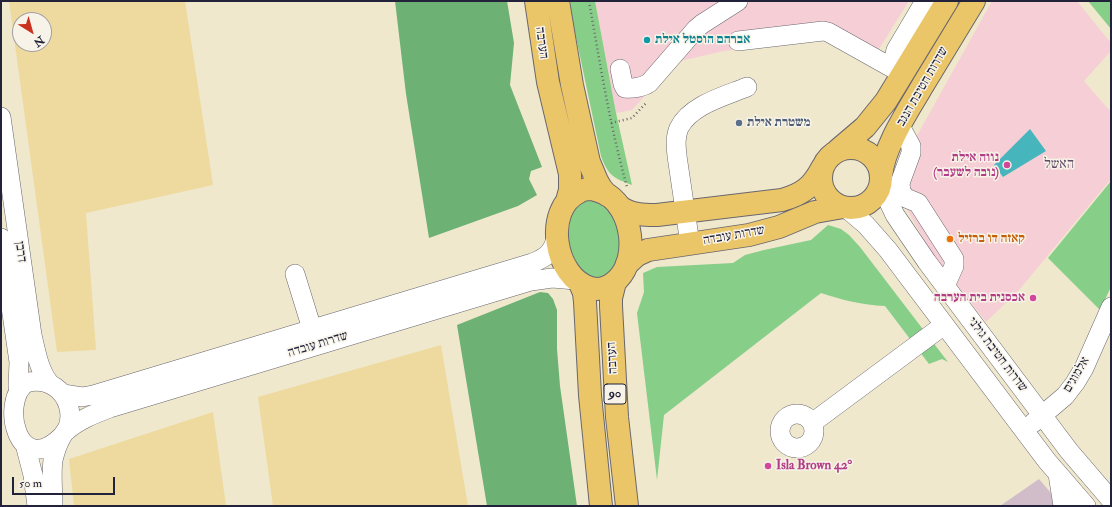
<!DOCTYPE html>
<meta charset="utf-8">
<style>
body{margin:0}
#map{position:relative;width:1112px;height:507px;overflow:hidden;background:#efe8cd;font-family:"IM FELL Double Pica",serif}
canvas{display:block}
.frame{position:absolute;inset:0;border:2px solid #22223b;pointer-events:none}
.north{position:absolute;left:12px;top:12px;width:40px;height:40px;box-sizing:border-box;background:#f7f3e8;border:1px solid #a29fa3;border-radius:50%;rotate:143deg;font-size:11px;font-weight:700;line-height:16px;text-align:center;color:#22223b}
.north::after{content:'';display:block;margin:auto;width:14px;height:18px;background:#c8321e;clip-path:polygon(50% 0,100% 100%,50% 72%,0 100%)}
.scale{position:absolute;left:12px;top:477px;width:103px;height:18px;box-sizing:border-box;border:2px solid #22223b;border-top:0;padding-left:5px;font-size:12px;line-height:14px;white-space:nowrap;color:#22223b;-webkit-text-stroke:3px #f7f3e8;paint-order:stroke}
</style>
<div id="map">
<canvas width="1112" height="507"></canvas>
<div class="frame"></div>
<div class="north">N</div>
<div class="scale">50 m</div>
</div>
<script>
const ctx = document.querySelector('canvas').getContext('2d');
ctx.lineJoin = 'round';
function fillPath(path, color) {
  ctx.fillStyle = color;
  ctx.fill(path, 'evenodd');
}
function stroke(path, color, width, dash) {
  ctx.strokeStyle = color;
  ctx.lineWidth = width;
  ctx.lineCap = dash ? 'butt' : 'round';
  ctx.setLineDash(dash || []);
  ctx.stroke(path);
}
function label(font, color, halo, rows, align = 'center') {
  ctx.font = font + ' "IM FELL Double Pica","Frank Ruhl Libre",serif';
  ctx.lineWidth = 3;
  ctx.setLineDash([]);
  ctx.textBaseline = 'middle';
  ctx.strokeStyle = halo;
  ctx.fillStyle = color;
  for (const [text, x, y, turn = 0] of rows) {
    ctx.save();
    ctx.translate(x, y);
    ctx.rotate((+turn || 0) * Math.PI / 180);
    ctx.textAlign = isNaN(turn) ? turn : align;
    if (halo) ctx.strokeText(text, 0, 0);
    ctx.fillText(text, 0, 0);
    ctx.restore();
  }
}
const built = new Path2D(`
 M595,1H909L871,62L822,37L724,51L676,62L632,110L616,113Z
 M992,1H1077L1111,43V51L1084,81L1111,112V179L1020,289L986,322L932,253L903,203L905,157Z`);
const industrial = new Path2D(`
 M1039,479L1062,506H1000Z`);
const green = new Path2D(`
 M570,1H595L616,113L632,185C613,178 608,175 601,156L573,23Z
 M1088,1H1111V29Z
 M1111,181V287L1100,310L1048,258Z
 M583,200H597L612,212L621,235L619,259L609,275L595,280L575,266L566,234L571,212Z
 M828,225L841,229L849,235L860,247L948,362L942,359L929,364L885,306C862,305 842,300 821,293L664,415L657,480L637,313L644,292L643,273L657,267L733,263L745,255L764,250L811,240Z`);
const forest = new Path2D(`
 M395,1H507L514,43L510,85L542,167L531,171L529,179L537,195L518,206L429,238L406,94Z
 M540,292L548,293L553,299L557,310V349L560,386L577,506H487L457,325Z`);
const sand = new Path2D(`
 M9,1H185L213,185L86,213L96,350L57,352ZM20,20H44V44H20Z
 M441,345L468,506H273L258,397Z
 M213,412L226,506H74L69,459Z`);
const water = new Path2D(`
 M1030,129L1046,151L1003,177L994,165Z`);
const path = new Path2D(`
 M589,1C600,64 610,126 627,187
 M611,123L632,118L647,102`);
const minor = new Path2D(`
 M738,41L823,31L828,32L903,74
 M620,69L623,84L625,88C632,89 643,87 649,83L696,29L702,24L738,1
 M905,70L895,54L896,50L925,1
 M1,117L32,335C36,352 39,371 50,384
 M900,126L911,146V153L900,183L901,192L906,198L918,203L954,259V266L945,286
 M881,182L885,194L895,215L927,262L1069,451L1111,500
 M846,208L866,225L888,250L1047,461L1086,506
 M1,238L19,362L18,386
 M690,244L677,156C676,146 675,137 679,128C690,105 725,96 747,87
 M295,274L312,329
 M63,394L82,397L93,395L532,263C548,257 553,252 557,235
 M780 431a17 17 0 1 1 34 0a17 17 0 1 1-34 0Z
 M812,423L944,325
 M1033,423L1065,396L1075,383L1084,368L1111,307
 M65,432C78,420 94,414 110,408L531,281L552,278L576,280
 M26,448L33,475L37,506
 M1058,474L1063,506
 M53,506C53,491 51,475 53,460C55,452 57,445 61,438C63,434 66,431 68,427C73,413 68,396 55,387C46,381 35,380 26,383C0,401 17,479 61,437`);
const major = new Path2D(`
 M821 178a30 30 0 1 1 60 0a30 30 0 1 1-60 0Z
 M838,150L865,127L886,101L947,1
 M881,176C884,146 908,111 923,85C940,57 957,29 974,1
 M619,206C630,215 644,215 657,215L782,200C803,194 812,187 822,168
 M627,264L637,255L648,250L749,235L779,227L815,212L843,207`);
const highway = new Path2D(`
 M536,1L548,82L570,174V190L567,201
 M558,1L572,85L589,162L597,181L601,188L607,195
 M593,189C598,191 603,192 608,195C632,211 639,257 618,279C611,286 601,291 591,288C554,278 543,209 579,192C583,189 588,189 593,189Z
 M615,282L611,298V306L617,417L627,506
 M580,283L584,293L585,302L590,395L601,506`);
const markers = [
 [647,40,4,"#0f9aa8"],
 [739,123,4,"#5c6f8a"],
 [1007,165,4,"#d1479c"],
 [950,239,4,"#e8710a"],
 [1033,298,4,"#d1479c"],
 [768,466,4,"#d1479c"]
];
const shields = [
 [615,394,22]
];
const shieldNames = [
 ["90",615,394]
];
const cultureNames = [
 ["אברהם הוסטל אילת",655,40]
];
const streetNames = [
 ["הערבה",541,43,82],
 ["שדרות חטיבת הנגב",923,87,-60],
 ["שדרות עובדה",734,236,-10],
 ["דרבן",20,252,82],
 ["שדרות עובדה",318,345,-17],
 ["שדרות חטיבת גולני",997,355,53],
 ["הערבה",613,358,-93],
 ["אלמוגים",1077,375,-59]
];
const serviceNames = [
 ["משטרת אילת",747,123]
];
const hotelNames = [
 ["נווה אילת",999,158],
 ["(נובה לשעבר)",999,173],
 ["אכסנית בית הערבה",1025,298],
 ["Isla Brown 42°",776,466,"left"]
];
const foodNames = [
 ["קאזה דו ברזיל",958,239]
];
const neighbourhoodNames = [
 ["האשל",1059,165]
];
fillPath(built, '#f6cfd6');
fillPath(industrial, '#d1bdc9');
fillPath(green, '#87ce89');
fillPath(forest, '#6db175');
fillPath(sand, '#eeda9e');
fillPath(water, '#46b6bc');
stroke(minor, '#6a676e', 20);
stroke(major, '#6a676e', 24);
stroke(highway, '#6a676e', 24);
stroke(path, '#6a676e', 2.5, [1, 3]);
stroke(minor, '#fff', 19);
stroke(major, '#ebc669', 22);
stroke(highway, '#ebc669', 22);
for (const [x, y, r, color] of markers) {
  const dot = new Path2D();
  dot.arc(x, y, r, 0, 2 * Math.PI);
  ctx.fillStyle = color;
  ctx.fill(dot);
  stroke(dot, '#f7f3e8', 1.5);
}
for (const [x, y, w] of shields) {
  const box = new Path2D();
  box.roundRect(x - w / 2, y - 10, w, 20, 3);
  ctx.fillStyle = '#f7f3e8';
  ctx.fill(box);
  stroke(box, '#22223b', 1);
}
label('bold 12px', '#22223b', null, shieldNames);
label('bold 13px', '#0d838f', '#f7f3e8', cultureNames, 'left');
label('13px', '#22223b', '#f7f3e8', streetNames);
label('bold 13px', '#4e5e75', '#f7f3e8', serviceNames, 'left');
label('bold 13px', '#b23c85', '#f7f3e8', hotelNames, 'right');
label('bold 13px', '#c56008', '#f7f3e8', foodNames, 'left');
label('14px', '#5f4964', '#f7f3e8', neighbourhoodNames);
</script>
